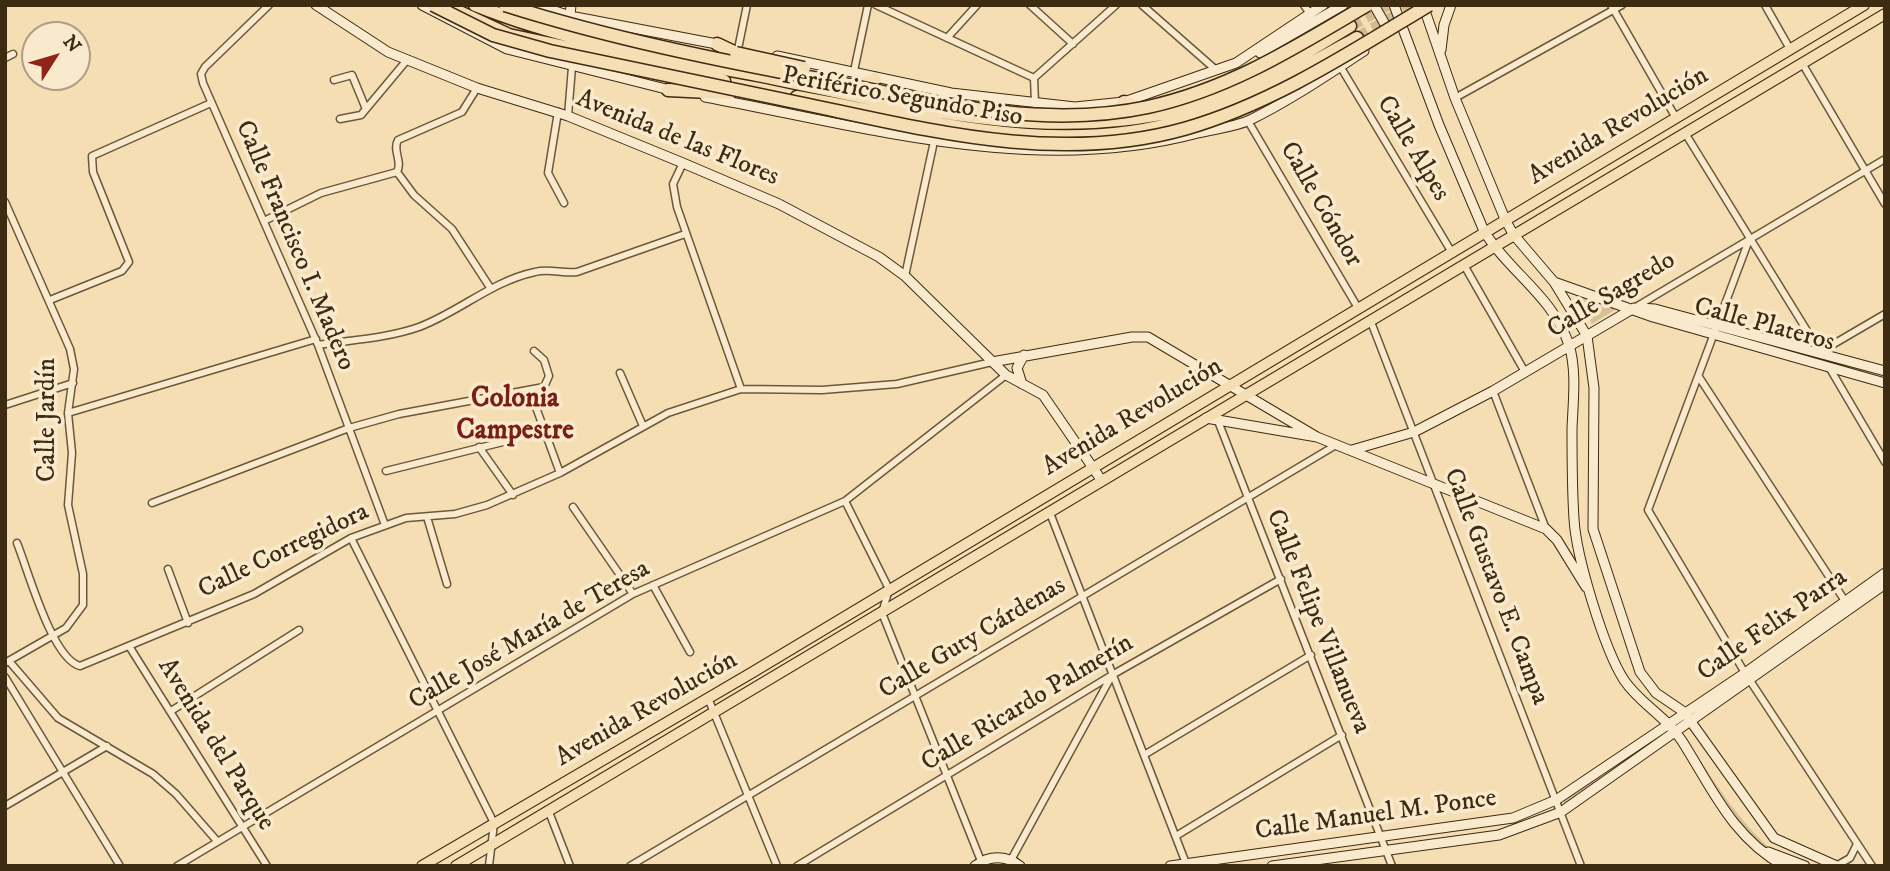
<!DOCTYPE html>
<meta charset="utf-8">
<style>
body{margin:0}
#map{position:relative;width:1890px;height:871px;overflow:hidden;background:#f6deb4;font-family:"IM FELL DW Pica",serif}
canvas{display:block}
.frame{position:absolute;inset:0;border:7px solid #3d2b12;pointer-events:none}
.north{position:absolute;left:21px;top:21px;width:70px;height:70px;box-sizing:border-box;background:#f9eace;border:2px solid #ae9e83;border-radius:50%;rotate:53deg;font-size:19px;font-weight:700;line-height:28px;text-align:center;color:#3d2b12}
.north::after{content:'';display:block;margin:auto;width:24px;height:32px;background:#8f2418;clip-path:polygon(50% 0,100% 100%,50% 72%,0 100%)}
</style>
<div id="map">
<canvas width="1890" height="871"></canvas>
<div class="frame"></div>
<div class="north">N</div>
</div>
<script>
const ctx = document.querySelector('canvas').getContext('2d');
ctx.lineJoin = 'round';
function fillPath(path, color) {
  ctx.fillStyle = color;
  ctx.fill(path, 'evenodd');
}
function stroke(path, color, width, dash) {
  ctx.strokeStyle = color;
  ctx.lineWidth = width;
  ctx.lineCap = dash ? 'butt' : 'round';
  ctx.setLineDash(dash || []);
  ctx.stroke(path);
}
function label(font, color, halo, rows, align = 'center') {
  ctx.font = font + ' "IM FELL DW Pica",serif';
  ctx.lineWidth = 7;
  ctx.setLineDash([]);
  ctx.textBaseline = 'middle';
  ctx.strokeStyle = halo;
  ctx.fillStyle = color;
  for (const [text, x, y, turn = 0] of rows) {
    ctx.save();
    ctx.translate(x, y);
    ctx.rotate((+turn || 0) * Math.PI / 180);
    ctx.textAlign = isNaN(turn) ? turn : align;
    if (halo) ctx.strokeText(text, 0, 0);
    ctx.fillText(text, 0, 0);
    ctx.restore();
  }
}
const green = new Path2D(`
 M1575,295L1621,306L1592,324Z
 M1652,731L1656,736L1567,807L1563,802Z
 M1683,734C1712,777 1738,823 1778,855L1768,854L1730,812L1677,738Z`);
const highwayTunnel = new Path2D(`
 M1350,26L1387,5
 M1357,38L1414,5`);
const street = new Path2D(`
 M269,5L205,67L201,74L203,83L318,345L385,525
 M876,5L1034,78
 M1030,5L1073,44
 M1142,5L1216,70
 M1304,5L1310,14
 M1611,5L1676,118
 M1765,5L1790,49
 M947,38L977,5
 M738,49L747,5
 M5,58L13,54
 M1802,63L1885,204
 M1340,66L1451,251
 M854,71L868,5
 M1034,78L1116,5
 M1034,78L1035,103
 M334,80L352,75L366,109
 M1455,98L1622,5
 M558,112L548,173L564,203
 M568,116L572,67
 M340,119L361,115L407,60
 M1248,121L1358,308
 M1685,133L1822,355
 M683,163L673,184L677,207L741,389
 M397,172L414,195L452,229L491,289
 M397,172C403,162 392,150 398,140L462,112L477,88
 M5,202L70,349L74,369L68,413L72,453L68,505L83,574V605L66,628L5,663
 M264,221L321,193L397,172
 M1749,240L1648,510L1745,673L1872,866
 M1464,265L1525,372
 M905,276L933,146
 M50,300L122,271L129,262L93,172L92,156L211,103
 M1634,308L1885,159
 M1371,322L1581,866
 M318,345C351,340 388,338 419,327C459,312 492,281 535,272C549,268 563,274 577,272L685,234
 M1820,352L1885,314
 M1829,367L1885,462
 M620,373L643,426
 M1699,377L1845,601
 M530,391L560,473
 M1493,391L1546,529
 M5,405L73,383
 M68,413L316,339
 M1218,421L1392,866
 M479,447L513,495
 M386,471L507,441
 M845,501L889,589L882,613L981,861
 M152,503L349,428L399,414L544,387L549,376L544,360L534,351
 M573,507L633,594
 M1050,513L1187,866
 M427,517L447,584
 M351,538L494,823L489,866
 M17,543C28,570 52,659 80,666L254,594L351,538L406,518L455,514L487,505L560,473L668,413L741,389L822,390L897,384L992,362
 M168,569L188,623
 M653,585L690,652
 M129,646L267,866
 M9,661L58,718L153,774L176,794L217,841
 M5,677L120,866
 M708,698L777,866
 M171,711L299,630
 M1144,755L1311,655
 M5,806L107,746
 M549,812L570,866
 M1176,836L1342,735
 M1011,860L1111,677
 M177,866L633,594L845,501L1006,375
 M630,866L1336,445
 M797,866L1112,675L1281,579
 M1836,866L1850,858L1857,844`);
const secondary = new Path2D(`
 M316,5L388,52L477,88L568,116L683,163L779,204L879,257L905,276L1006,375L1043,395L1102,481
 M422,5L507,49L674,91
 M537,5L570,16L722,45
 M1374,5L1386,26L1382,34
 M1394,5L1439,125L1484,231C1509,272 1553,296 1569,345C1577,371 1573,402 1572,429C1572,459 1572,489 1574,519C1576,556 1604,649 1624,680C1640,704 1666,716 1682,741C1712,788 1732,837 1784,866
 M1423,5L1455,98L1505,219L1513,234L1554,282L1587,336L1594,388L1593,529L1640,672L1656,693L1684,712L1774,838L1837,866
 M570,16L571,5
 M1441,50L1444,25L1451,5
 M1260,53L1343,5
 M777,56L951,93L1075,107L1124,102L1236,63L1323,5
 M705,97C867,127 1034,177 1198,133C1214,129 1235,127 1250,120C1289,101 1327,75 1364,51
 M1554,282L1653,317L1885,383
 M1639,308L1655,309L1885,371
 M992,362L1132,337H1148L1317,437L1546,529L1557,540L1586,587
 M1022,384L1017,368L1024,355
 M1206,418L1317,437
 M1352,450L1414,432L1493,391L1634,308
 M1768,852L1805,866
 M975,866C989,855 1006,855 1020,866
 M1170,866L1513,818L1556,800L1745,673L1885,573
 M1272,866L1499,835L1561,812L1885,584`);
const primary = new Path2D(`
 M422,866L753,672L1864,5
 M456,866L1885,14`);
const highway = new Path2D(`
 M475,5C564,41 662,57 757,75C897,103 1036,144 1180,110C1241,95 1296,58 1350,26
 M455,10L509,35L724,81
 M717,44L736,53
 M853,89L875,79
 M668,90L730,93
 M797,97C922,119 1059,159 1185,120C1246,101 1301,69 1357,38
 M1124,102L1144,111`);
const highwayBridge = new Path2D(`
 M433,5L493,35L550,51C636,69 722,87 809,105C932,131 1059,164 1184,129C1272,104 1351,52 1429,5
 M505,5C609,38 717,60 824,80C928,101 1041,130 1148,107C1230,89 1296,47 1367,5
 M736,53L804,68`);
const streetNames = [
 ["Periférico Segundo Piso",902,98,10],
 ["Avenida Revolución",1619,127,-31],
 ["Avenida de las Flores",677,139,22],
 ["Calle Alpes",1412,149,59],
 ["Calle Cóndor",1320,205,60],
 ["Calle Francisco I. Madero",294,246,67],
 ["Calle Sagredo",1612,296,-31],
 ["Calle Plateros",1764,326,15],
 ["Avenida Revolución",1133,418,-31],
 ["Calle Jardín",49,420,-90],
 ["Calle Corregidora",284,552,-26],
 ["Calle Gustavo E. Campa",1495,587,69],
 ["Calle Felipe Villanueva",1317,622,68],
 ["Calle Felix Parra",1773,626,-35],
 ["Calle José María de Teresa",530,636,-30],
 ["Calle Guty Cárdenas",973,639,-31],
 ["Calle Ricardo Palmerín",1028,704,-31],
 ["Avenida Revolución",647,710,-30],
 ["Avenida del Parque",215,745,58],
 ["Calle Manuel M. Ponce",1376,816,-8]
];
const neighbourhoodNames = [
 ["Colonia",515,400],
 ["Campestre",515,432]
];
fillPath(green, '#d7c098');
stroke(highwayTunnel, '#d1ba94', 12, [12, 6]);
stroke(street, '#6b583a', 9);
stroke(secondary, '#3d2b12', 11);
stroke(primary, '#3d2b12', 12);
stroke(highway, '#3d2b12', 15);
stroke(street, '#f9eace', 6);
stroke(secondary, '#f9eace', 9);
stroke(primary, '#f6deb4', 10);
stroke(highway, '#f6deb4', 12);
stroke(highwayBridge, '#3d2b12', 15, []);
stroke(highwayBridge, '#f6deb4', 12);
label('26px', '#3d2b12', '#f9eace', streetNames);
label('bold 28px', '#7a1f14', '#f9eace', neighbourhoodNames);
</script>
